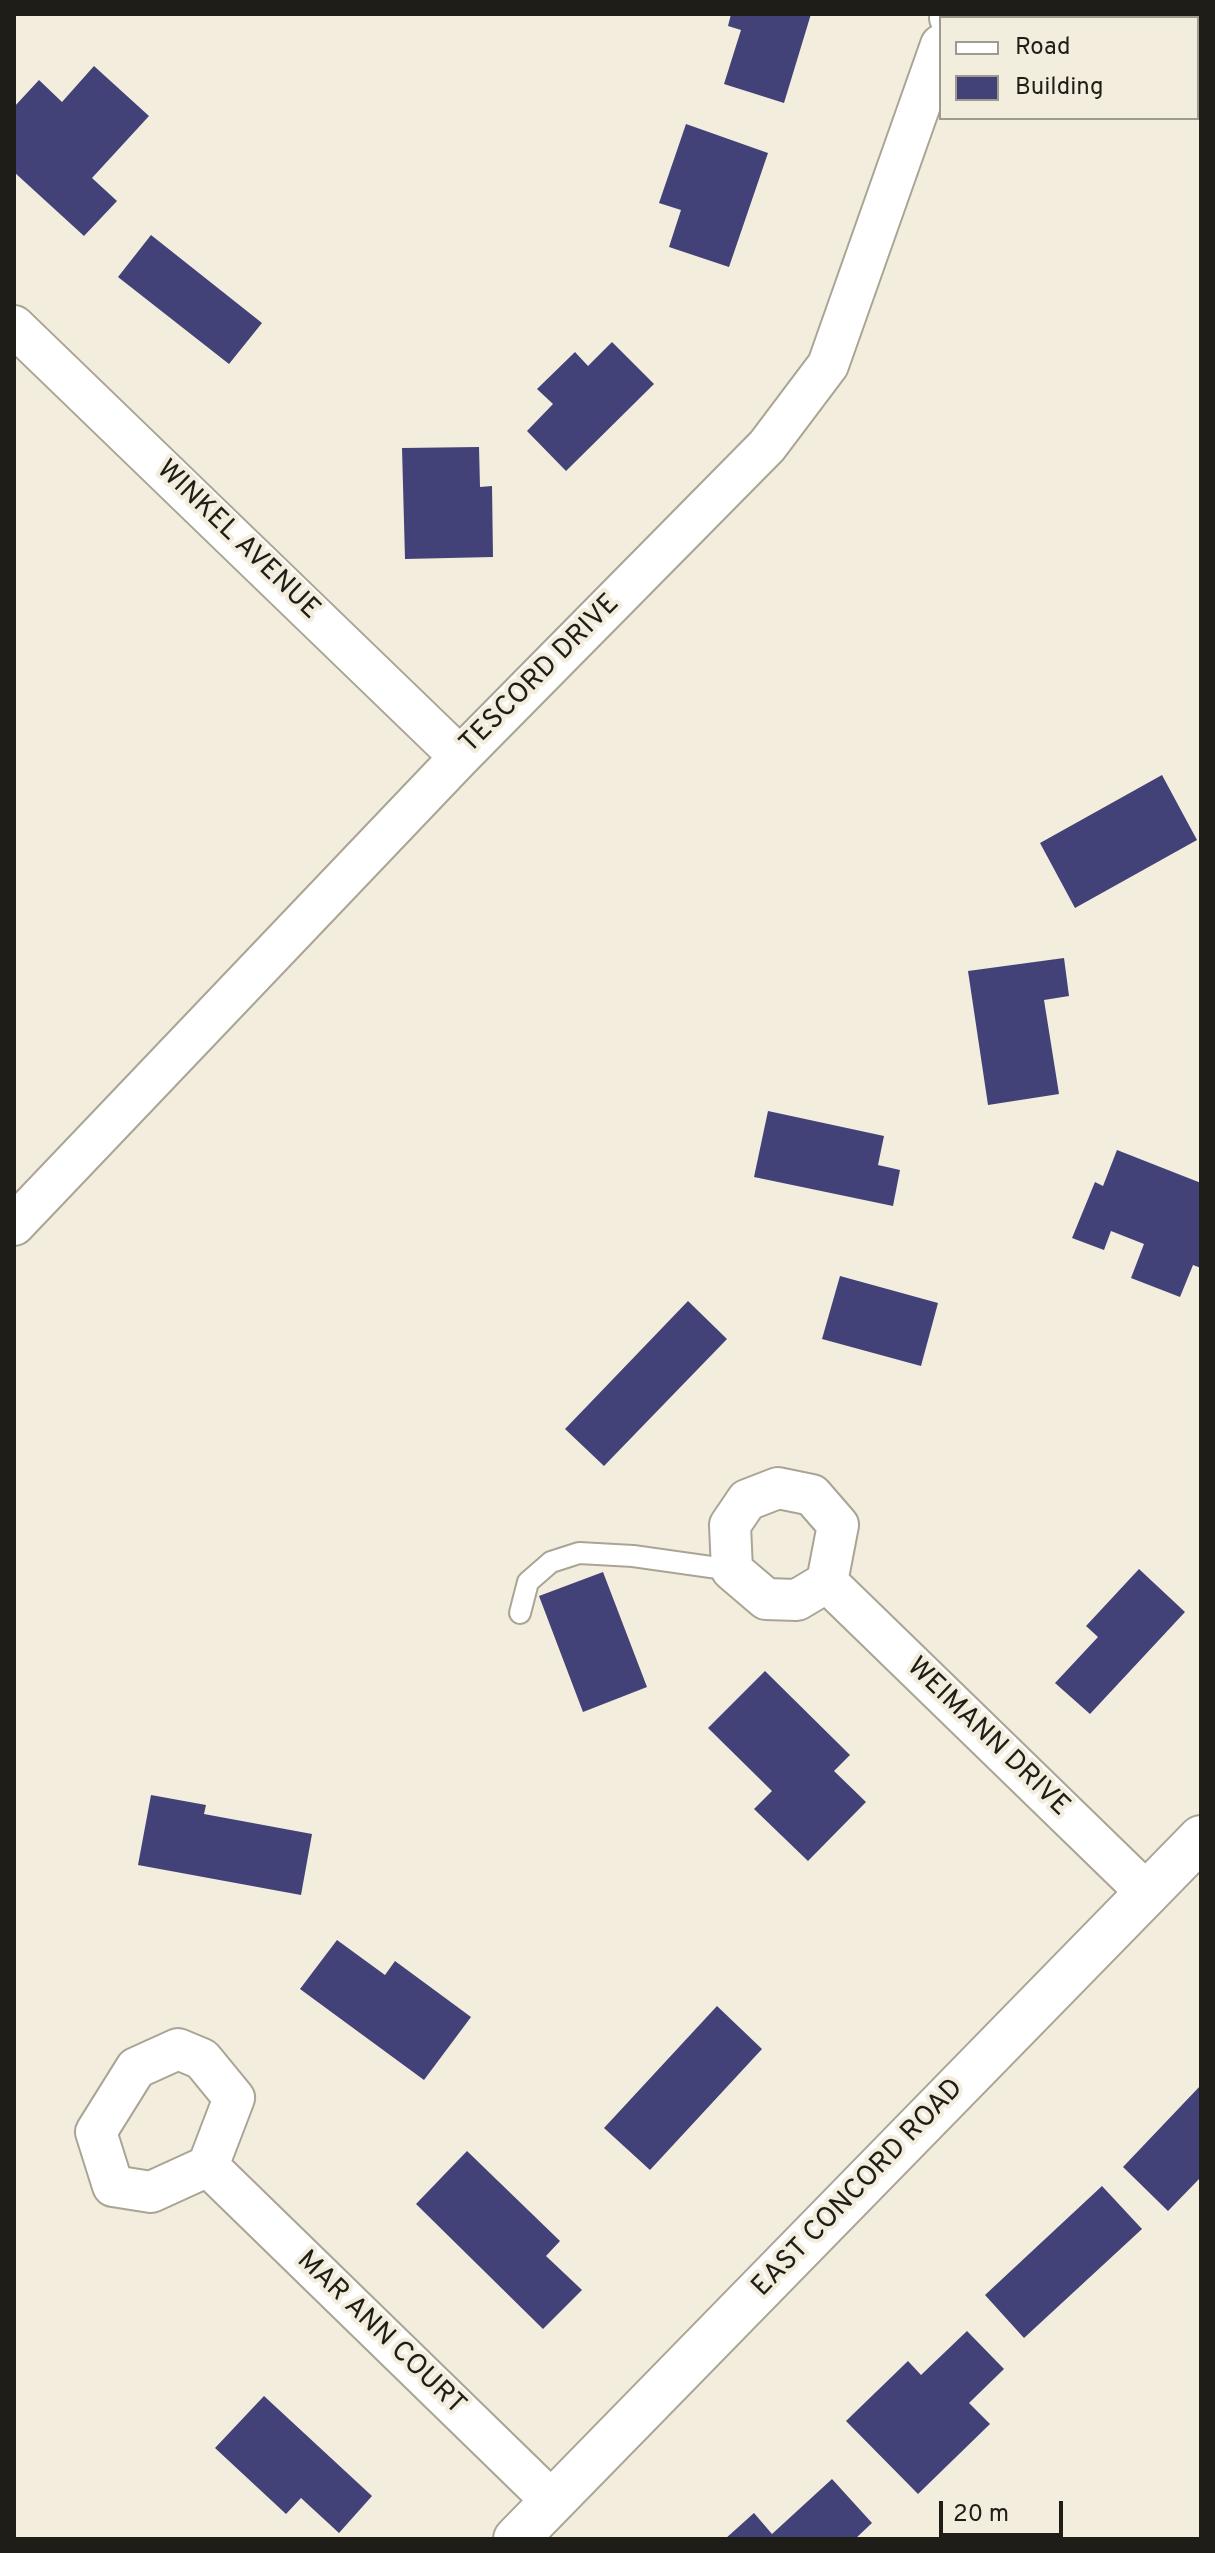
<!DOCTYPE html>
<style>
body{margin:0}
#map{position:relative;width:1215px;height:2553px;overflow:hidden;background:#f2eddc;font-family:Overpass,sans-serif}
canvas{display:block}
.frame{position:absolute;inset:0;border:16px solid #1f1d17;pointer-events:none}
.legend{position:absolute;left:939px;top:16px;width:260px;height:104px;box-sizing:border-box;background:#f2eddc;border:2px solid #9e9a8d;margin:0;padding:10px 14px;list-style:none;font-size:24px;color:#1f1d17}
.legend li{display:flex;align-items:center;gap:16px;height:40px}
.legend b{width:40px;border:2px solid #9e9a8d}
.scale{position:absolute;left:939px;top:2501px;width:124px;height:36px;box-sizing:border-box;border:4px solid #1f1d17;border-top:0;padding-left:10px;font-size:24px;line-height:28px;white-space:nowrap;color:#1f1d17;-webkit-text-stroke:6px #f2eddc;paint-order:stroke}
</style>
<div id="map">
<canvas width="1215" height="2553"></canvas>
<div class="frame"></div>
<ul class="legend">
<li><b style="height:10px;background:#fff"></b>Road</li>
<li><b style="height:22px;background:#424279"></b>Building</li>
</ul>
<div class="scale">20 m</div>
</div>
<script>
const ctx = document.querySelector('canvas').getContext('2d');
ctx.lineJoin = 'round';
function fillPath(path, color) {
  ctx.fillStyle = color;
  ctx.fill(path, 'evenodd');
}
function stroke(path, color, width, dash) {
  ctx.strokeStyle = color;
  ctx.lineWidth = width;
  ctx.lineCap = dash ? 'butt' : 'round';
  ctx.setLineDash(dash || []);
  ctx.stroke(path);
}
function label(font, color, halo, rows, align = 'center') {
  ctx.font = font + ' Overpass,sans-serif';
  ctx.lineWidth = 8;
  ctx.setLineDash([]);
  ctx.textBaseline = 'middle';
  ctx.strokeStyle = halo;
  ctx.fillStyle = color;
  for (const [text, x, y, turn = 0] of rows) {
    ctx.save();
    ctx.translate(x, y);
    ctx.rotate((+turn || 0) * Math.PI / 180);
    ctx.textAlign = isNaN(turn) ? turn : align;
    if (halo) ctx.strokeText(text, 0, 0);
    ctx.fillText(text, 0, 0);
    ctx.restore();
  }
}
const building = new Path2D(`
 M731,14H811L784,103L724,84L741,30L728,26Z
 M94,66L149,116L92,178L117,201L84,236L14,172V107L39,80L62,102Z
 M686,124L768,153L729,267L669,247L681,210L659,203Z
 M151,235L262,323L229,364L118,277Z
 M612,342L654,384L566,471L527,431L553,404L537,389L575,352L588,366Z
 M479,447L480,487L492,486L493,557L405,559L402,448Z
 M1162,775L1197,840L1075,908L1040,843Z
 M1064,958L1069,996L1044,1000L1059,1094L988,1105L968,971Z
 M768,1111L884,1136L878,1165L900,1170L893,1206L754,1177Z
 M1117,1150L1201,1183V1268L1193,1265L1180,1297L1131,1278L1144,1244L1111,1231L1104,1250L1072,1238L1095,1182L1103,1186Z
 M840,1276L938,1303L921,1366L822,1339Z
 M688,1301L727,1339L604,1466L565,1429Z
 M1139,1569L1185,1612L1090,1714L1055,1683L1098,1637L1086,1626Z
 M603,1572L647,1687L583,1712L539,1596Z
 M765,1671L850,1755L834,1771L866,1802L808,1861L754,1809L772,1791L708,1728Z
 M151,1795L206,1805L204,1814L312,1834L301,1895L138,1865Z
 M337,1940L385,1975L395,1961L471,2017L424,2080L300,1989Z
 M717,2006L762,2049L650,2170L604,2128Z
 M1201,2085V2177L1168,2211L1123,2167Z
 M467,2151L560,2241L546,2256L582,2290L543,2329L416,2204Z
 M1102,2186L1142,2229L1024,2338L985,2295Z
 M967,2331L1004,2369L969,2403L990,2424L918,2494L846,2421L908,2361L921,2375Z
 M264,2396L372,2496L339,2533L301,2498L286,2514L215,2448Z
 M832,2479L872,2523L855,2539H725L754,2513L772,2534Z`);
const service = new Path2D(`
 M520,1613L528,1582L551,1562L579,1553L633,1556L732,1570`);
const minor = new Path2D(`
 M950,18L952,14
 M14,326L460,757
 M14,1225L460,757L767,446L828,365L941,45
 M778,1488L812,1495L838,1525L827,1582L797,1600L766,1599L732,1570L730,1525L747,1500Z
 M827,1582L1147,1893
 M208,2166L151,2192L113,2186L96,2132L136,2068L178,2049L202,2059L234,2098L208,2166L553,2502`);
const tertiary = new Path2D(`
 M516,2539L1201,1838`);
const streetNames = [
 ["WINKEL AVENUE",237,541,44],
 ["TESCORD DRIVE",541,675,-45],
 ["WEIMANN DRIVE",987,1738,44],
 ["EAST CONCORD ROAD",859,2189,-46],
 ["MAR ANN COURT",380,2334,44]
];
fillPath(building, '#424279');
stroke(service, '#a9a494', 24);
stroke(minor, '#a9a494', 44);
stroke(tertiary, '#a9a494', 48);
stroke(service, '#fff', 20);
stroke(minor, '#fff', 40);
stroke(tertiary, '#fff', 44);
label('28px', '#1f1d17', '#f2eddc', streetNames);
</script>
